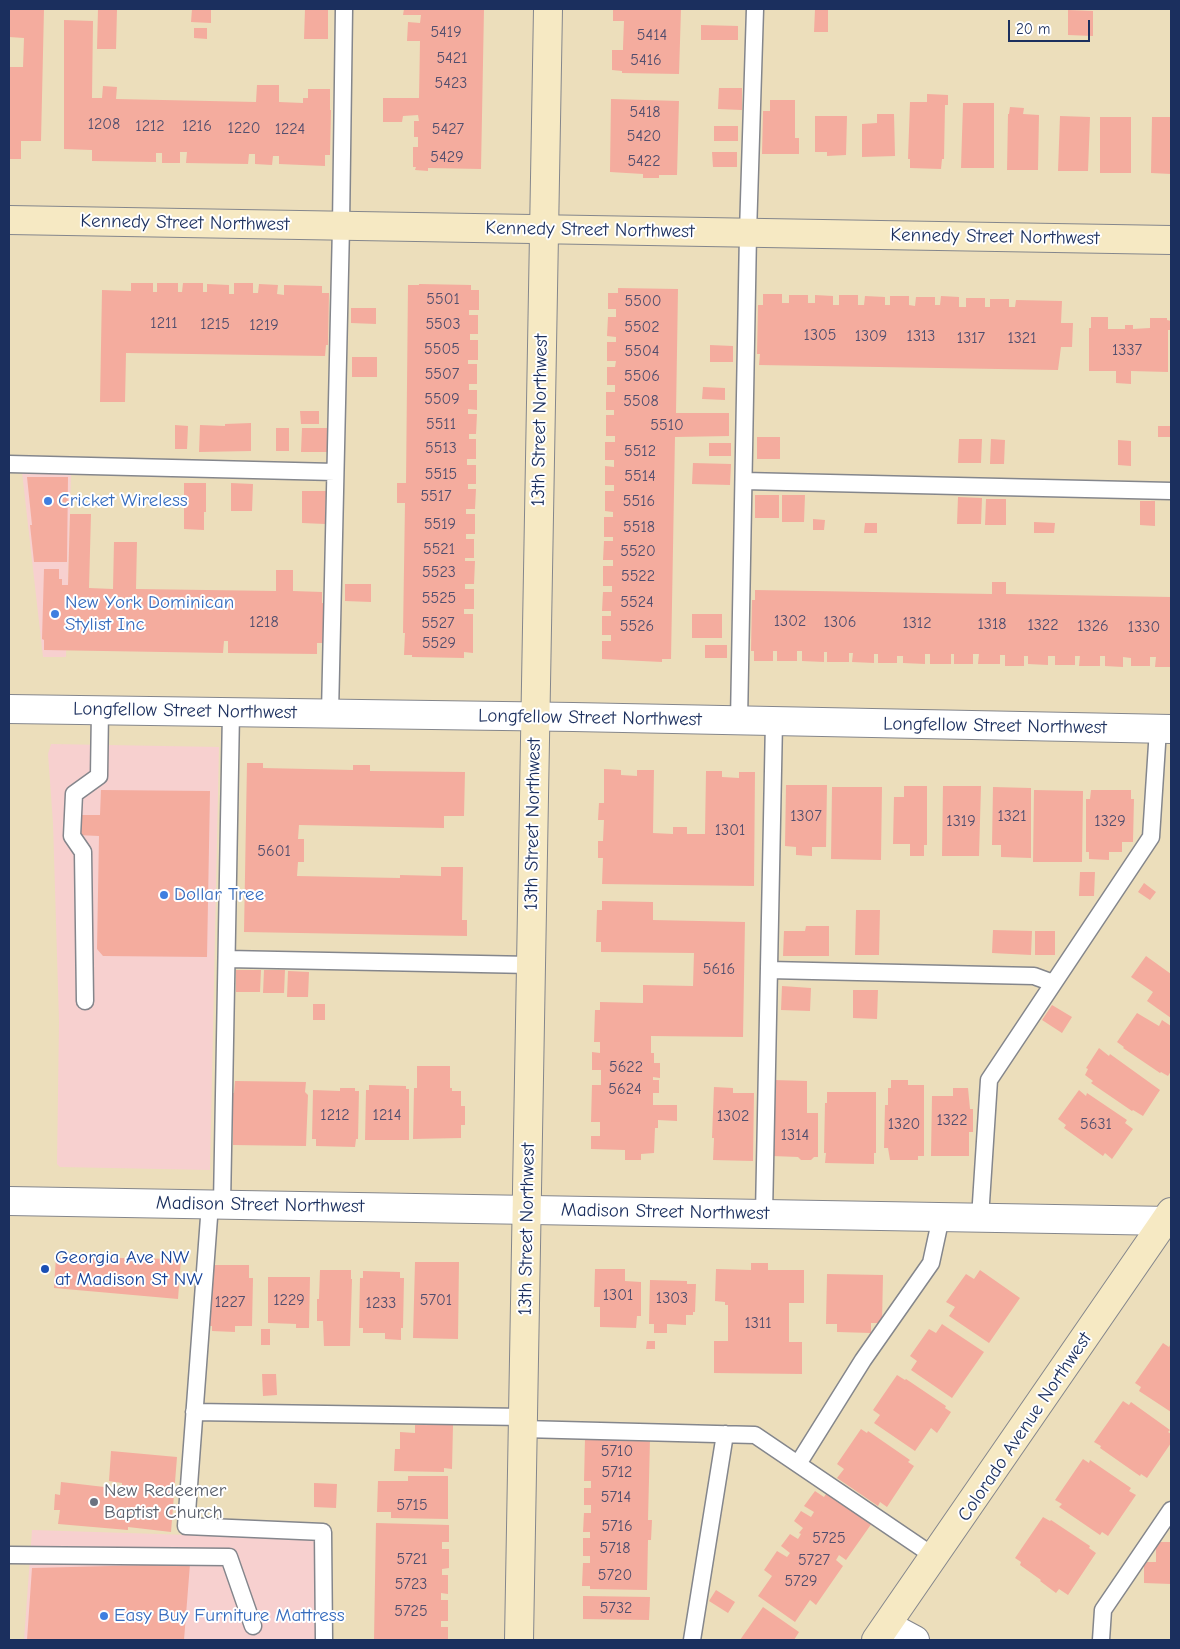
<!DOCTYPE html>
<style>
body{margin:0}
#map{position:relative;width:1180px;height:1649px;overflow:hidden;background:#ecdebb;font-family:"Comic Neue",sans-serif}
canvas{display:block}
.frame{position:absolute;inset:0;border:10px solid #1b2f5e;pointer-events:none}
.scale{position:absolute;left:1008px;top:20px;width:82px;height:22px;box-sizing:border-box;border:2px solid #1b2f5e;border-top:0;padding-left:6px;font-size:15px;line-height:18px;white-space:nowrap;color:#1b2f5e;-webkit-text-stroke:4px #fff;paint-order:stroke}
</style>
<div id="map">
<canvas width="1180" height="1649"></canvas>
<div class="frame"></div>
<div class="scale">20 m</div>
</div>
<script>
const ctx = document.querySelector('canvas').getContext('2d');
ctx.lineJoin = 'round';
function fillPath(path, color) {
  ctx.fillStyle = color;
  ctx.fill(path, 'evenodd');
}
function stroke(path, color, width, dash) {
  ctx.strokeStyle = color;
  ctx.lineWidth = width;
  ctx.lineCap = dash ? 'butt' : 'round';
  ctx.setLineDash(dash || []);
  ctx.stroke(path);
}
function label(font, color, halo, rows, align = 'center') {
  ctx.font = font + ' "Comic Neue",sans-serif';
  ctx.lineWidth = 4;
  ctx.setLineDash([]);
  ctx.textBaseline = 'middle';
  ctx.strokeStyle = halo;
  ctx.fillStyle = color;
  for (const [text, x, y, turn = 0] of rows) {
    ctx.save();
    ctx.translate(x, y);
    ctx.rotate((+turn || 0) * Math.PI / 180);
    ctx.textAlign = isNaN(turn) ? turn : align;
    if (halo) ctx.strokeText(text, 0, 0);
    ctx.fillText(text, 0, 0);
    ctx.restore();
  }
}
const built = new Path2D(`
 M22,472L71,474L66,657H43Z
 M51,744L219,747L210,1170L60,1167L57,1164L59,1021L53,823L48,754Z
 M32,1530L318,1539L315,1640H24Z`);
const building = new Path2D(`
 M9,9H44L41,141H21V159H9V67H23L24,38L9,37Z
 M98,9H117L116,49H97Z
 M192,9H211V23L191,22Z
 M305,9H328V39H304Z
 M404,9H484L481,169L428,168V171L415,170L416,167H413V147H418V137H414V121H419L418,115L403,116L402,122H383V98H419L420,41H407L408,22L420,23L421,15H403Z
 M613,9H681L679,74L622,73V71L612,70V50H623V47L624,21H613Z
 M815,9H828V32H814Z
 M1068,10L1093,11V36L1068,35Z
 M64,20L93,21L92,98H102L103,86L117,87L116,99L256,102L257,85H279V102L303,103V98H308V89H330V110H331L330,155H325V166L279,164V156H273L272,165L255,164V154H249L248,164L186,163L187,152H180V163H162V153H156V162L92,161V150L64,149Z
 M701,25L738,26V40H701Z
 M194,28H207V39L194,38Z
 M719,88H742V110L718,109Z
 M927,94L948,95V105H945L944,159H942L941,169L910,168V159H908L910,102H927Z
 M611,99L679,101L677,175H659V178H643V174L610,172Z
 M770,100H795V138H799V154H762L763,111H770Z
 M963,103H994V168H961Z
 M1010,107L1024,108L1023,114L1039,115L1038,170H1007L1008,114H1009Z
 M877,114H894L895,156L862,157V124L877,123Z
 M815,116H847L846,155L827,156V152H815Z
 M1060,116L1090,117L1088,171H1058Z
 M1100,117H1131V173H1100Z
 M1152,117H1171V174L1151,173Z
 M714,126H738V141H714Z
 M712,152H737V167H713Z
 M131,283H153V292H157V283H178V292H182L183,283H203V292H207V284L229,285V294H234V283H253V293H258L259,284L278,285L277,294L284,295V285L322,286V293H329L328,345H326L325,356L126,353L125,402H100L102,290L131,291Z
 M419,284L471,285V290H479V310H469V315H478V334H470V340H478V360H468V364H477V384H469V390H477V410L468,409V414H477L476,434H469V439H476V459H467V465H476V484H468V489H476L475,509H466V514H475V534H466V539H474V558H465V561H475L474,584H465V589H474V609H464V614H473V653L464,652V658L412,657V655H404L405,633H403L405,503H397V483H406L408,285H419Z
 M618,288L678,289L676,413H729V436L675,437L671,659H662V662L602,659V641H611V635H602V616H611V611H602L603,592H612V586H603V566H613V560H603L604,541H613V537H604V517H613V512L605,511V491H614V485H605V466L614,467V460H605V442H615V436H606V415H614V410H606V392H615V385H607V367H615L616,361H607V342H616V337L607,336L608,317H616V309H608V293H618Z
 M763,294H782V303H789V295H808V303H815V295L833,296V305H839V295H858V305H864L865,296L885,297V305H890V296H909V305L915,306L916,297H935V305H940L941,296L959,297V307H966V298H985V307H990V299H1009V307H1015L1016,300L1062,301L1061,323H1073L1072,347H1061L1058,370L759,365L760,354H757L758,305H763Z
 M351,308H376V324L351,323Z
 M1091,317H1108V329H1125V325H1133V329L1150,328V318H1167V320L1171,321V330H1168V372L1131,371V384L1116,383V371H1089V328H1091Z
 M710,345L733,346V362H710Z
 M352,357H377V377H352Z
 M703,387L725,388V400L702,399Z
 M300,411H319V424H301Z
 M251,423V451L199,452L200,425L225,426V424Z
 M175,425L188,426L187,449H175Z
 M1158,426H1171V437H1158Z
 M276,428H289V451H276Z
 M302,428H327V452H301Z
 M757,437H780V459H757Z
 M959,439H982L981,463H958Z
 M991,439L1005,440L1004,464H990Z
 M1118,440L1131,441V466L1118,465Z
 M709,443H731V456H709Z
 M693,463L731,464L730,485L692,484Z
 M27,477H68L67,562H34L30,525H32Z
 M184,483H206V512H204V530L184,529Z
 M231,483L253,484L252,511H231Z
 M302,491H326L325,524L302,523Z
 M755,495H779V518H755Z
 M782,495H805L804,522H782Z
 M958,497L982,498L981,524H957Z
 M986,499H1006V525H985Z
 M1140,501H1155V526L1140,525Z
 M70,514H91L89,588L113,589L114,542H137L136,589L276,591V570H293V591L322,592V603H324L323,643H317V654L228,653V641H224L223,653L44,650V640L42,639L44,569H59V579H62V585H68Z
 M813,519L825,520L824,530H813Z
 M1034,522L1055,523L1054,533H1034Z
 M865,523H877V533H864Z
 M992,582H1006V594L1171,597V667H1155L1156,657H1150V666H1131V658L1123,657V667L1105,666V656H1100V666H1079L1080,656H1075V665H1055V656H1048V665L1028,664V656H1024V666H1005V655H1000V664H978L979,654H973V664H954V654H951V664H930V654H925V664L903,663V656H897V663H878V654H874V663L852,662L853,653H849V662H827V652H824V662L802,661V651H797V661H777V651H773V661H754V651H751L752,600H755V590L992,594Z
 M345,584H371V602L345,601Z
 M692,614H722V638H692Z
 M705,645H727V658H705Z
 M247,763H263V768L353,770V765H370V771L465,772L464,816H444V828L299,825L298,839H304V862H298L297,876L400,878V875L441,876V867H463L462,920H467V936L244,932Z
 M604,769L621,770V775L637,776V770H654L653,833L673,834V827H687V834H705L706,771H722V777L739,778V772H755L754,886L602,884L603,858H598V841H603L604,820H598L599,803H604Z
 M786,785H827L826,847H812V856L796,855V847L785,846Z
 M904,786H927V845H924V856H910V844H893L894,797H904Z
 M943,786H981L979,856H942Z
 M832,787H882L881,860L831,859Z
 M993,787L1031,788V858L1001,857V845H992Z
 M101,790L210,791L207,957L103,956L97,949L99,836L77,835V815H100Z
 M1034,790L1083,791L1082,862H1033Z
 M1091,790H1131V799H1134L1133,842H1122V852H1109V860L1089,859V852H1086V799H1090Z
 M1080,872H1095L1094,896H1079Z
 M1144,883L1156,892L1150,900L1138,892Z
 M602,901L653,902V920L745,922L743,1037L651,1036V1053H654V1063H660V1078L653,1077V1080H659V1093H653V1105H677V1121L658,1120V1128H655L654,1153L641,1154V1160H625V1150L591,1149V1136H600V1122H591L592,1085H601V1070H592V1052L600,1053V1042H594L595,1010H600V1002L643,1003V985L693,986L694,953L601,952V942H596L597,910H602Z
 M856,910H880L879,955H855Z
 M806,926H829V956H783L784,931H805Z
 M993,930L1032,931L1031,955L992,953Z
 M1035,931H1055V955H1035Z
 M1146,956L1171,974V1018L1147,1001L1153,992L1131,977Z
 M236,970H261L260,992H236Z
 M264,970H285L284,993H263Z
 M288,971L309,972L308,997H287Z
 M782,986L811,988L810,1011L781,1010Z
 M853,990H878L877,1019L853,1018Z
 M313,1004H325V1020H313Z
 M1052,1005L1072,1017L1062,1033L1042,1020Z
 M1137,1013L1159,1026L1162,1020L1171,1026V1071L1168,1076L1161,1072L1160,1073L1123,1048L1124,1047L1117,1042Z
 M1099,1048L1109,1056L1110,1054L1160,1090L1143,1116L1133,1110L1132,1111L1091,1083L1093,1081L1085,1075L1088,1069L1086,1068Z
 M417,1066H450V1088H452V1091H461V1106H465V1125H461V1138L413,1139L414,1088H417Z
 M774,1080L807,1081V1113H818V1157H814L811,1160H801L798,1157L772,1156Z
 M891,1080H908V1085H924V1156H918V1160H890L888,1148H884L885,1105H888V1088H891Z
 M235,1081L306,1082L305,1092L308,1095L306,1146L233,1145V1093H234Z
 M369,1085L406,1086V1089H409V1140H365L366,1090H369Z
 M714,1087L733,1088V1093H754L753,1161L713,1160L714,1138H712Z
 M340,1088H355V1091H359L358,1139H356L355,1147L316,1146V1139H312L313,1090L340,1091Z
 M953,1088H968L970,1109H973V1132H969V1156H931L932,1096H953Z
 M1079,1090L1086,1096L1087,1093L1127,1120L1125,1123L1133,1129L1112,1159L1105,1153L1103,1156L1064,1128L1066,1125L1058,1119Z
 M827,1092H876V1153H874V1164L825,1163L826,1153H824L825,1103H827Z
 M56,1257L181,1259L178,1299L54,1288Z
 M415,1262H459L458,1339L413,1338Z
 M751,1263H768V1270H804V1303H789V1342H802V1374L714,1373V1341H728V1305H725V1302L715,1301L716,1269L751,1270Z
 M212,1265H249V1278H253L252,1326H235V1332L212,1331V1326H207Z
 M595,1269H625V1281L641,1282V1316H637L636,1328L600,1327V1307H594Z
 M320,1270H351V1279H352L350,1346H324L323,1321H317V1299H319Z
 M980,1270L1020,1298L989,1343L949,1316L955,1307L946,1302L966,1274L974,1279Z
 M363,1271L400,1272V1278H404L403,1328H401V1340L385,1339V1333H363V1328H359L360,1278H363Z
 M827,1274L883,1275L882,1323H871V1333L837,1332V1324H826Z
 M268,1277H310L309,1328H296V1324L268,1323Z
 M650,1280L687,1281V1284H696L695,1312H693V1315H686V1325L667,1324V1333H654V1324H649Z
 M942,1324L984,1352L952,1398L911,1370L917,1361L910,1356L929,1329L936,1333Z
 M261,1329H270V1345H261Z
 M647,1341H655V1349H646Z
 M1163,1343L1169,1347L1171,1343V1412L1139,1391L1141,1387L1135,1383Z
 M262,1374H276L277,1395L263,1396Z
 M897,1375L905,1380L906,1379L946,1406L945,1408L951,1412L937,1433L931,1428L915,1451L874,1423L880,1415L873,1410Z
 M1123,1401L1129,1405L1131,1402L1170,1430L1168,1432L1171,1434V1443L1147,1478L1141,1474L1140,1476L1100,1448L1101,1446L1094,1442Z
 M415,1425H453L452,1469L444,1468V1472L394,1471L395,1449H400V1432L415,1433Z
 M861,1429L867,1433L868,1431L910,1460L908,1462L914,1466L887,1507L880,1502L878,1506L837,1478L844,1469L837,1464Z
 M585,1438L650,1439L648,1520H652L651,1540H648L647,1590L590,1589V1586H582L583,1563H590V1556H583V1538H590V1532H583L584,1513H591V1505H584V1488H591V1481H584Z
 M111,1451L177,1457L171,1532L128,1527V1530L58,1524L60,1510H54L55,1494L60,1495L61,1482L122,1489V1483L109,1481Z
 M1083,1459L1089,1463L1090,1460L1131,1488L1129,1491L1136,1495L1108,1536L1102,1532L1100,1535L1059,1507L1062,1504L1055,1500Z
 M408,1476H448V1519L391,1518V1512H377L378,1481H408Z
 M314,1483L337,1484L336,1508L314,1507Z
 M815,1491L824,1497L828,1491L872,1523L846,1560L839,1555L836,1560L843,1566L816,1605L810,1600L795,1622L758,1596L772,1576L764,1570L777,1551L787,1557L790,1553L781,1546L790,1534L798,1539L801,1534L799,1533L803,1528L794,1521L801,1511L811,1517L814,1512L804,1506Z
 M1043,1517L1050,1521L1051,1520L1090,1546L1089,1548L1096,1553L1068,1595L1059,1589L1056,1593L1040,1581L1041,1580L1020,1565L1021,1562L1015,1558Z
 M376,1523L449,1525V1542H442V1549H449V1568L442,1569V1575H448V1594L441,1593V1600H448V1621H441V1627H448V1640H374Z
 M1159,1542H1171V1584L1144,1583V1566L1147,1562H1156V1545Z
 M190,1564L184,1640H27L32,1568Z
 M716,1590L735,1602L728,1613L709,1601Z
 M583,1596L650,1597L649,1620L583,1619Z
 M763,1607L799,1632L794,1640H740Z`);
const lane = new Path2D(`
 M9,464L335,472
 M744,481L1171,491
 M330,713L341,226L344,9
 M739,721L748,233L755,9
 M227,959L531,965
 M769,970L1034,976L1053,983
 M85,1001L83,852L72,836L74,794L99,776L100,710
 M210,1204L186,1526L323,1532L324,1640
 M222,1204L231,712
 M764,1214L774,721
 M980,1218L989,1080L1151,837L1158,729
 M194,1412L524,1417
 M523,1429L755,1435L935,1557
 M798,1464L863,1360L931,1263L941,1217
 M9,1555L229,1557L253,1626
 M692,1640L725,1434
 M1101,1640L1103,1610L1171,1510`);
const street = new Path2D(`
 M9,709L573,717L1171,729
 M9,1201L1171,1221
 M887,1625L915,1640`);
const secondary = new Path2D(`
 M9,220L1171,240
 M519,1640L548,9
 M876,1640L1171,1212`);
const markers = [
 [48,501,5,"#3f7fe0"],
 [55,614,5,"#3f7fe0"],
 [164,895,5,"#3f7fe0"],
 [45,1269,5,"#1a4fb4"],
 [94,1502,5,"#6b7280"],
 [104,1616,5,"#3f7fe0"]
];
const numberNames = [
 ["5419",446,32],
 ["5414",652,35],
 ["5421",452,58],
 ["5416",646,60],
 ["5423",451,83],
 ["5418",645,112],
 ["1208",104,124],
 ["1212",150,126],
 ["1216",197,126],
 ["1220",244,128],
 ["1224",290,129],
 ["5427",448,129],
 ["5420",644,136],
 ["5429",447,157],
 ["5422",644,161],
 ["5501",443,299],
 ["5500",643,301],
 ["1211",164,323],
 ["1215",215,324],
 ["5503",443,324],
 ["1219",264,325],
 ["5502",642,327],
 ["1305",820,335],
 ["1309",871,336],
 ["1313",921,336],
 ["1317",971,338],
 ["1321",1022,338],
 ["5505",442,349],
 ["1337",1127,350],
 ["5504",642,351],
 ["5507",442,374],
 ["5506",642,376],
 ["5509",442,399],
 ["5508",641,401],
 ["5511",441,424],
 ["5510",667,425],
 ["5513",441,448],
 ["5512",640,451],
 ["5515",441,474],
 ["5514",640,476],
 ["5517",436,496],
 ["5516",639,501],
 ["5519",440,524],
 ["5518",639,527],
 ["5521",439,549],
 ["5520",638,551],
 ["5523",439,572],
 ["5522",638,576],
 ["5525",439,598],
 ["5524",637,602],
 ["1302",790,621],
 ["1218",264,622],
 ["1306",840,622],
 ["5527",438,623],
 ["1312",917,623],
 ["1318",992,624],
 ["1322",1043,625],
 ["5526",637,626],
 ["1326",1093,626],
 ["1330",1144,627],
 ["5529",439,643],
 ["1307",806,816],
 ["1321",1012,816],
 ["1319",961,821],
 ["1329",1110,821],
 ["1301",730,830],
 ["5601",274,851],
 ["5616",719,969],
 ["5622",626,1067],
 ["5624",625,1089],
 ["1212",335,1115],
 ["1214",387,1115],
 ["1302",733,1116],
 ["1322",952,1120],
 ["1320",904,1124],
 ["5631",1096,1124],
 ["1314",795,1135],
 ["1301",618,1295],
 ["1303",672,1298],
 ["1229",289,1300],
 ["5701",436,1300],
 ["1227",230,1302],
 ["1233",381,1303],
 ["1311",758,1323],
 ["5710",617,1451],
 ["5712",617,1472],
 ["5714",616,1497],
 ["5715",412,1505],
 ["5716",617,1526],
 ["5725",829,1538],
 ["5718",615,1548],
 ["5721",412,1559],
 ["5727",814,1560],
 ["5720",615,1575],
 ["5729",801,1581],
 ["5723",411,1584],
 ["5732",616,1608],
 ["5725",411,1611]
];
const streetNames = [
 ["Kennedy Street Northwest",185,223,1],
 ["Kennedy Street Northwest",590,230,1],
 ["Kennedy Street Northwest",995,237,1],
 ["13th Street Northwest",540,420,-89],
 ["Longfellow Street Northwest",185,711,1],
 ["Longfellow Street Northwest",590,718,1],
 ["Longfellow Street Northwest",995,726,1],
 ["13th Street Northwest",533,824,-89],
 ["Madison Street Northwest",260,1205,1],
 ["Madison Street Northwest",665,1212,1],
 ["13th Street Northwest",527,1229,-89],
 ["Colorado Avenue Northwest",1025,1427,-56]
];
const shopNames = [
 ["Cricket Wireless",58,501],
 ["New York Dominican",65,603],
 ["Stylist Inc",65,625],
 ["Dollar Tree",174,895],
 ["Easy Buy Furniture Mattress",114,1616]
];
const transitNames = [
 ["Georgia Ave NW",55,1258],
 ["at Madison St NW",55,1280]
];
const worshipNames = [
 ["New Redeemer",104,1491],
 ["Baptist Church",104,1513]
];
fillPath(built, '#f7d0cf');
fillPath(building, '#f4ac9e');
stroke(lane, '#84868c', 19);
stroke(street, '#84868c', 30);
stroke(secondary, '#84868c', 30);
stroke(lane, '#fff', 16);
stroke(street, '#fff', 28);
stroke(secondary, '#f6e9c3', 28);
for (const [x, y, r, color] of markers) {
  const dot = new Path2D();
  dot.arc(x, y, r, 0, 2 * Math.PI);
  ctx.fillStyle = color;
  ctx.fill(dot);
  stroke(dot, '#fff', 2);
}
label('16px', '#514e6e', null, numberNames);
label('19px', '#1b2f5e', '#fff', streetNames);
label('19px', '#366cbe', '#fff', shopNames, 'left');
label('19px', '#164399', '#fff', transitNames, 'left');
label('19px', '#5b616d', '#fff', worshipNames, 'left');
</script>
